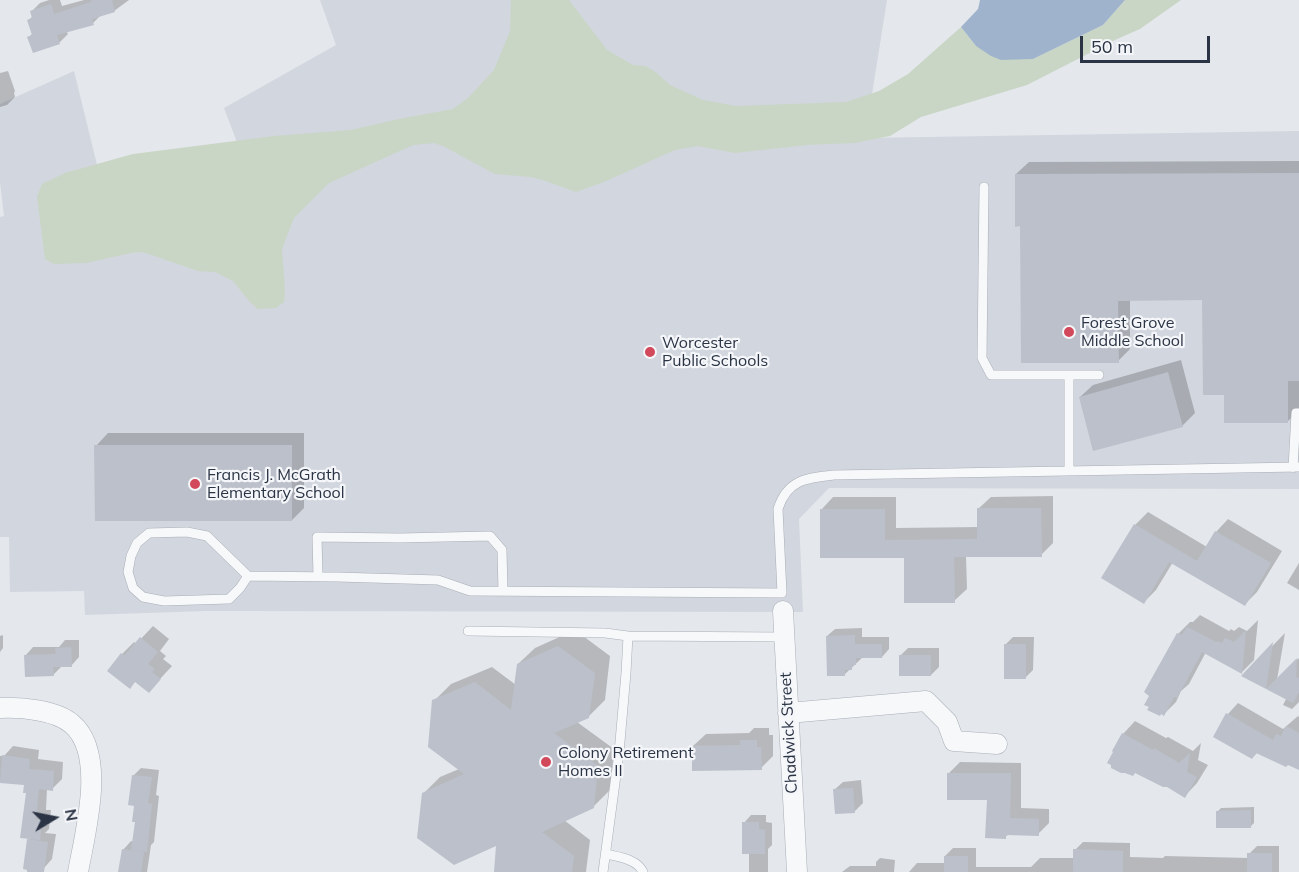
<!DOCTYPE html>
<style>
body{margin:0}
#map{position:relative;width:1299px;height:872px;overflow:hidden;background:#e4e7ec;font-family:Mulish,sans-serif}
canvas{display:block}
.north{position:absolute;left:24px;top:788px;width:60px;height:60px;-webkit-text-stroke:4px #f4f6f9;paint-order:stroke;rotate:80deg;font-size:16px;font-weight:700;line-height:24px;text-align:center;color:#2b3445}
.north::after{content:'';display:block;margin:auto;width:21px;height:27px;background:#2b3445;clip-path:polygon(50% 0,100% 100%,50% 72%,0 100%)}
.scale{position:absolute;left:1080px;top:36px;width:130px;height:27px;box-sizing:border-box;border:3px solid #2b3445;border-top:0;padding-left:8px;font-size:18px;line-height:21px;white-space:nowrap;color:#2b3445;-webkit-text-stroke:4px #f4f6f9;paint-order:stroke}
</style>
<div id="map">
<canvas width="1299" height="872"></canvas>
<div class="north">N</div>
<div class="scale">50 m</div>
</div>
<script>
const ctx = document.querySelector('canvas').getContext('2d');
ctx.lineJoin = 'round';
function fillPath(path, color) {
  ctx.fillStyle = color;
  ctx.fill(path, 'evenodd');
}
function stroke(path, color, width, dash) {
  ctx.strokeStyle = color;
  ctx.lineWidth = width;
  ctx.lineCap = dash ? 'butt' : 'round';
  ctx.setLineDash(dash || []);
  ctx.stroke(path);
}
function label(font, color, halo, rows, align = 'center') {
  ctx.font = font + ' Mulish,sans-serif';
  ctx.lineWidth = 4.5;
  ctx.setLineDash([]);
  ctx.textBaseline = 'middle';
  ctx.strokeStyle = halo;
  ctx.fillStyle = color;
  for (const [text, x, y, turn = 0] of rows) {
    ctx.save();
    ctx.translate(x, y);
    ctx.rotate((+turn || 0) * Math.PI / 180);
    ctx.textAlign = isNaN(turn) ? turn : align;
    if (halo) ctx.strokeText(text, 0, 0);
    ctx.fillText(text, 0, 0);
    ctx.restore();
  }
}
const built = new Path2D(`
 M320,0H887L865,138L1299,131V489L829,488L799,519L803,612L207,611L85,615L84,591L10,592L9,537H0V217L4,216L0,182V104L74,71L101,181L238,145L224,108L336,45Z`);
const green = new Path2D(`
 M511,0H569L607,50L633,65L645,66L654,71L670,85L703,100L736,106L846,102L879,91L908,74L961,27L976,46L1033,59L1103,25L1125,0H1181L1140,29L1115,40L1027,85L921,117L890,136L854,143L807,145L735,153L698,146L675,150L606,181L576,192L546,181L531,177L495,174L443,146L434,143L413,145L329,183L294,218L282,249L285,290L284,302L276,308L258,309L250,302L233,281L215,272L198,271L143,252L131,253L86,263L54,264L45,259L37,197L42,184L65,173L133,154L274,136L351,130L399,119L453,109L468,98L494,70L510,31Z`);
const water = new Path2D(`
 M980,0H1125L1103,25L1033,59L1001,60L991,56L976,46L961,27L978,9Z`);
const shadow = new Path2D(`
 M49,0H60L62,6L84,0H129L114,11L102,14L93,23L66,31L68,34L60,42L34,52L29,37L33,33L29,20L33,16L32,11L40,3Z
 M8,71L15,91L14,93L15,97L7,105L0,107V73Z
 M1299,161V410L1287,422L1226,394L1203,299H1130V349L1118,361L1021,225L1016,174L1029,162Z
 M1181,360L1195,413L1182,426L1080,397L1093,385Z
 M108,433H304V508L292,520L96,446Z
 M1053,496V543L1041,555L966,556L967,589L954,601L906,556L821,510L833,497H896V528L979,527L978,509L991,497Z
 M1148,512L1207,547L1216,532L1228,519L1282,551L1257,592L1245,604L1173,562L1156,590L1144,602L1103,578L1135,525Z
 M1299,563V590L1287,583Z
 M1200,615L1229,631L1231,629L1234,631L1239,627L1247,631L1258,620L1254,660L1242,672L1206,652L1189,684L1181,691L1176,702L1164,714L1178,634L1190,622H1193Z
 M153,626L169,639L160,651L166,656L163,659L172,666L149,691L122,654L134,642L136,644Z
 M862,628V637H889V649L882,657H863L845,674L827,636L835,629Z
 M575,630L610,656L605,700L588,717L577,722L614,749L610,790L593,807L564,820L590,840L586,872H495L498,844L423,794L440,777L459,769L434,701L451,684L492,667L516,685L518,664L535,648Z
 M1285,633L1277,680L1299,658V702L1292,709L1283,705L1286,699L1243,676Z
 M3,635V648L0,652V636Z
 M1013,637H1034L1033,670L1025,678L1005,645Z
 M65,640H79V657L71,666H62L53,675L25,656L33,647H59Z
 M908,648H939V667L931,675L900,656Z
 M1238,703L1283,729L1298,716L1299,717V769L1258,752L1252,758L1228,714Z
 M1135,721L1166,738L1168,737L1193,751L1201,743L1198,760L1208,765L1197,783L1185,796L1123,734Z
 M754,728H769V735H773V756L761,768L693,746L706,734L749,733Z
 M13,746L39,750L38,759L63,762L62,779L52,789H47L46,810H51L49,829L45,833L56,834L52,859L44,868L28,840L31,838L28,792L26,784L0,782V756H4Z
 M960,762L1021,763V808L1049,809V823L1038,834H1009L1005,837L988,798L949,773Z
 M141,768L159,770L156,795L159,796L154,842L151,845L147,872H120L123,850L131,841L134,842L137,821L133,776Z
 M861,780L863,803L855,811L834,790L843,782Z
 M1254,807V823L1250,827L1218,811L1221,808Z
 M751,815H766V822L772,823V845L768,849V872H749V853L744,823Z
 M1083,842L1130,843V857L1163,858L1165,856L1249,858V854L1257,846H1279V872H909L917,863H945V856L953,848H976V867H1031L1040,858H1075V850Z
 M880,858L895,860L894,872H842L850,866H876V862Z`);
const building = new Path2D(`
 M91,0H112L115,12L92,19L94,25L57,35L60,44L33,53L27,37L32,35L27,20L32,18L30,11L51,4L54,14L91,2Z
 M1299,173V381H1288V423H1224V395H1203L1202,300L1118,301L1119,363H1021L1020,226L1015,227V174Z
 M1168,372L1183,427L1093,451L1079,397Z
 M94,445H292V521H95Z
 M977,508H1041L1042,557H954L955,603H904V558H820V509H885V540L977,539Z
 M1134,524L1197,561L1215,531L1271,563L1245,606L1169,562L1144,604L1101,578Z
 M1187,627L1216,642L1217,641L1222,643L1225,638L1234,642L1246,630L1242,674L1202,652L1177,698L1174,697L1164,716L1161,714L1160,716L1147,710L1149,707L1144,705L1149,696L1144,692L1177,633L1182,635Z
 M855,635V644H882V658H856V665H852V670H845V676H827L826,636Z
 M140,637L158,652L148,664L155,669L152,672L161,679L149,693L135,682L130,689L107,671L121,653L124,656Z
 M1273,642L1266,689L1297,658L1296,677L1299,678V692L1293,703L1241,676Z
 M1004,644H1026V679H1004Z
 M558,646L595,673L589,718L554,733L598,766L594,808L542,832L574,856L572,872H494L496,846L454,865L417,838L422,793L464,774L428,747L432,700L475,682L511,710L517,664Z
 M71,647L72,667H53L54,676L25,677L24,655L56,654L55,648Z
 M899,655H931V676H899Z
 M1226,713L1273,740L1276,734L1281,736L1286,726L1299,733V770L1288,765L1286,767L1256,753L1252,759L1213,737Z
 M1122,733L1153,750L1154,748L1179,763L1190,753L1187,772L1197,777L1185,798L1167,787H1163L1135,773L1133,776L1125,773H1121L1111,768V765L1107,763L1113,752L1112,751Z
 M740,740H757V747H761L762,770L692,771V746L740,745Z
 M2,755L30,759L29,769L54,771L53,791L39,789L36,819L42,820L40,840L20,838L26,793H23L24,785L0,783Z
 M947,773H1011L1010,818L1039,819V836L1006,835V839L985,838L987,800H947Z
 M132,775L152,777L148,803L152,804L147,852L131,850L135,822H132L134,806L128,805Z
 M853,788L855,813L835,814L833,789Z
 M1251,810V828H1216V811Z
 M742,822H759V829L765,830V854H742Z
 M27,839L48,842L44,872H27V870L23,869Z
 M122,849L144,852L141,872H118Z
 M1073,849L1123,851V872H1073Z
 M1247,853H1272V872H1247Z
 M944,856H968V872H944Z`);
const service = new Path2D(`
 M984,187L982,358L991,375H1099
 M1069,375V471
 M1293,468L1296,413H1299
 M248,576L240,588L229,599L164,601L143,597L133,588L128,572L131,556L137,543L149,533L187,532L207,536L248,576L337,577L438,580L470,591L782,593L778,509C787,480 806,478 834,475L1299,467
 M318,576L317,537L400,538L490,536L502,550L503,591
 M468,631L605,633L628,636
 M606,854C619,857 637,859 643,872
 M603,872L619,753L626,673L628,636L784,637`);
const minor = new Path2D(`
 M783,611L797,872
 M0,708C21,707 56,710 72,724C107,754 85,833 78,872
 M788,713L926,701L947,722L954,741L997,744`);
const markers = [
 [1069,332,6,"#d1495b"],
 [650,352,6,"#d1495b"],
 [195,484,6,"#d1495b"],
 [546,762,6,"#d1495b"]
];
const poiNames = [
 ["Forest Grove",1081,323],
 ["Middle School",1081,341],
 ["Worcester",662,343],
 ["Public Schools",662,361],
 ["Francis J. McGrath",207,475],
 ["Elementary School",207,493],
 ["Colony Retirement",558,753],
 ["Homes II",558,771]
];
const streetNames = [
 ["Chadwick Street",789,733,-93]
];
fillPath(built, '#d2d6de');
fillPath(green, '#c9d6c5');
fillPath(water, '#9fb4cc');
fillPath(shadow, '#0003');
fillPath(building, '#bbc0ca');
stroke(service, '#a9aeb7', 10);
stroke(minor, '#a9aeb7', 21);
stroke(service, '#f7f8fa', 9);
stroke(minor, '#f7f8fa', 20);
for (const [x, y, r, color] of markers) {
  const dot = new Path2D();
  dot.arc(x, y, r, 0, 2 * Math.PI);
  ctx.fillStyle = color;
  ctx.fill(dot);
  stroke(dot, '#f4f6f9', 2);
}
label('16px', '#2b3445', '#f4f6f9', poiNames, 'left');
label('16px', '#2b3445', '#f4f6f9', streetNames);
</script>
